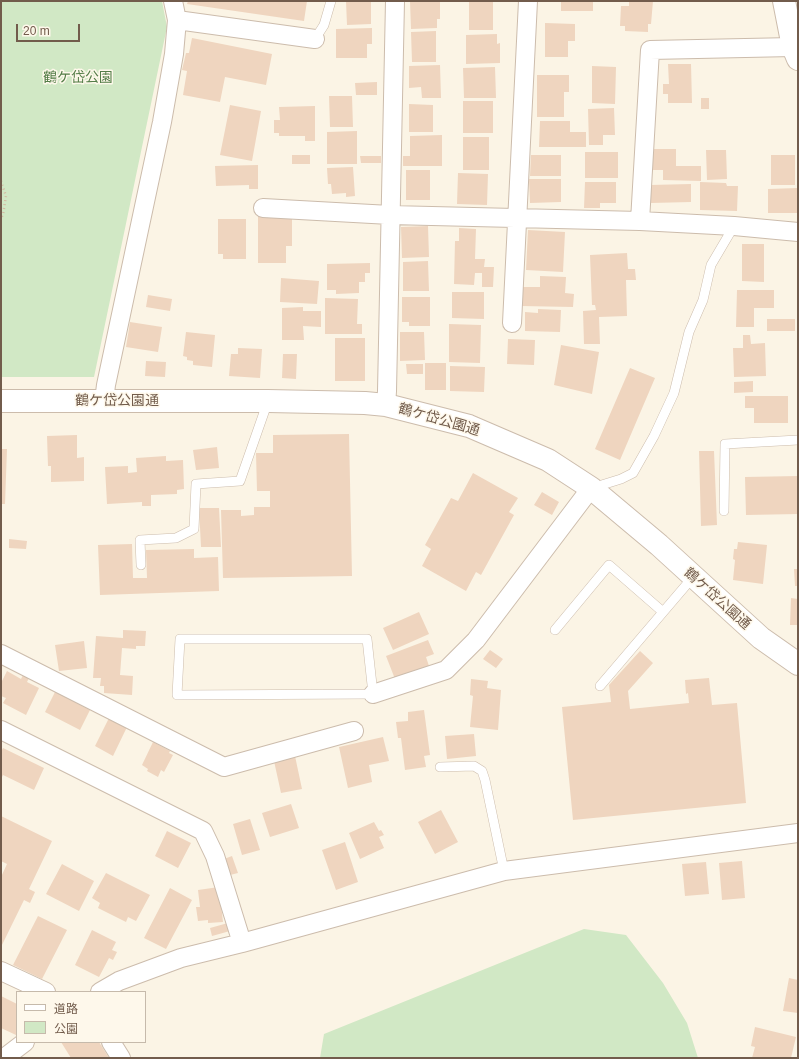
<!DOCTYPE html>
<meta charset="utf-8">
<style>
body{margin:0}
#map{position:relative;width:799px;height:1059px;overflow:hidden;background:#fbf4e5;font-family:Arial,"Noto Sans JP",sans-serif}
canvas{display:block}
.frame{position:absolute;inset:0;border:2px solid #725c4c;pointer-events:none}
.legend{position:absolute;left:16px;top:991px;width:130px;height:52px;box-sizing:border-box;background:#fef8eb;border:1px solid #c6baab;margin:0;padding:5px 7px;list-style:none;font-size:12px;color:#725c4c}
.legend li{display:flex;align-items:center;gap:8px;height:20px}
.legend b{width:20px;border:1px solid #c6baab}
.scale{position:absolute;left:16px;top:24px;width:64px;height:18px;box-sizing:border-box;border:2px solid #725c4c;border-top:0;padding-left:5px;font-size:12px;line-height:14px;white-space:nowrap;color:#725c4c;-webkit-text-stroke:3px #fef8eb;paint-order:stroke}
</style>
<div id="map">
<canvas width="799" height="1059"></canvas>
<div class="frame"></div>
<ul class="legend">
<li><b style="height:5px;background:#fff"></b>道路</li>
<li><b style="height:11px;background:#d1e8c5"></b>公園</li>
</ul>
<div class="scale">20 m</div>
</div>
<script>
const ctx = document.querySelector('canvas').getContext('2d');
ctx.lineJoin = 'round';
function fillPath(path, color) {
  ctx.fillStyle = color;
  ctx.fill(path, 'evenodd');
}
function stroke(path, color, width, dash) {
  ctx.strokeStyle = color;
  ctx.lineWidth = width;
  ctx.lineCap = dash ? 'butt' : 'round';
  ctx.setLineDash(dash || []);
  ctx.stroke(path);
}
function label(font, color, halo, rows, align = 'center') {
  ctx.font = font + ' Arial,"Noto Sans JP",sans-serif';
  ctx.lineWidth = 3;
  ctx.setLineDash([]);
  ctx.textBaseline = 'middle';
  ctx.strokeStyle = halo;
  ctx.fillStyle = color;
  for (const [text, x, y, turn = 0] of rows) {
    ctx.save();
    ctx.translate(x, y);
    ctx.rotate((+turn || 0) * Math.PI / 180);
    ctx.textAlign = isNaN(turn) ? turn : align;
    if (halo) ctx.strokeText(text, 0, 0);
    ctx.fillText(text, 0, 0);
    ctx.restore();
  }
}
const green = new Path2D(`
 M1,1H162L167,27L94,377H1Z
 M584,929L626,935L663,983L687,1023L698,1058H320L324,1034Z`);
const building = new Path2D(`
 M188,1H307L304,21L187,4Z
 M346,1H371V24L347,25Z
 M410,1H440V19H437V28L411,29Z
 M469,1H493V30H469Z
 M561,1H593V11H561Z
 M629,1H653L651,24H648V32L625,31V26H620L621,6H629Z
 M545,23L575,24V41H568V57H545Z
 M372,28V44H367V58H336V29Z
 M436,31V62H412L411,32Z
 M497,34V44L500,43V63L466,64V35Z
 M192,38L272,54L266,85L225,77L220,102L183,95L187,71L182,70L186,53H189Z
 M668,64H691L692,103H668V94H663V84H669Z
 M440,65L441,98H422L421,87L409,88V66Z
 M592,66L616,67L615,104L592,103Z
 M495,67L496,98H464L463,68Z
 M537,75H569V92H564V117H537Z
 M377,82V95H356L355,83Z
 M329,96H352L353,127H330Z
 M701,98H709V109H701Z
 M463,101H493V133H463Z
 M409,104L433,105V132H409Z
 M230,105L261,111L252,161L220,155Z
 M315,106V141H305V136H279V133H274V120H280L279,107Z
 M614,108L615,135H603V145H589L588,109Z
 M540,121H570V132H586V147H539Z
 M357,131V164H327V132Z
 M442,135V166H403V156H410V136Z
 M463,137H489V170H463Z
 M652,149H676V166H701V181L663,180V170H652Z
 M706,150H726L727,179L707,180Z
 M585,152H618V178H585Z
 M292,155H310V164H292Z
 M531,155H561V176H530Z
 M771,155H795V185H771Z
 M360,156H381V163H361Z
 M258,165V189H249V185L216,186L215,166Z
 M353,167L355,196L346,197V193L332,194L331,184H328L327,168Z
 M406,170H430V200H406Z
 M458,173L488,174L487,205L457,204Z
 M529,179H561V202L530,203Z
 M585,182H616V203H600V208H584Z
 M700,182L726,183L727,186H738L737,211L700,210Z
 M691,184V202L651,203L650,185Z
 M798,188V213H768V189Z
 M258,217L292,218V246H286V263H258Z
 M218,219H246V259H223V254H218Z
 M428,226L429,257L402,258L401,227Z
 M459,228L476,229L475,259H485L484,267H494L493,287H482V273H475L474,285L454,284L455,241H459Z
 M528,230L565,232L563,272L526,270Z
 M742,244H764V282L742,281Z
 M627,253L628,269H635L636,280H626L627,316L599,317L600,344H584L583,311L596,310L595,305H592L590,255Z
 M428,261L429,291H403V262Z
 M370,263V273H365V282H359V293L336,294V290H327V264Z
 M540,276L566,277L565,293L574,294L573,307L521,306L522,287H540Z
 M281,278L319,281L317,304L280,302Z
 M737,290H774V308H754V327H736Z
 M452,292H484V319L452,318Z
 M148,295L172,299L170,311L146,307Z
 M402,297H430V326H409V322H402Z
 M325,298L358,299L357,324H362V334H325Z
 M303,307V311H321V327L303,326L304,340H282V308Z
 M538,309L561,310L560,332L525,331V312L538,313Z
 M767,319H795V331H767Z
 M130,322L162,327L158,352L126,347Z
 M449,324L481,325L480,363L449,362Z
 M186,332L215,335L212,367L193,365V361L187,360V357L183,356Z
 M400,332H424L425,360L400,361Z
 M743,335H750L751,344L765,343L766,376L734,377L733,348H743Z
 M335,338H365V381H335Z
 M508,339L535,340L534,365L507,364Z
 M561,345L599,352L592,394L554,385Z
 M238,348L262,349L260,378L229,376L231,354H238Z
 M283,354H297L296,379L282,378Z
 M146,361L166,362L165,377L145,376Z
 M425,363H446V390H425Z
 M406,364H423V374H407Z
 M450,366L485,367L484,392L450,391Z
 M630,368L655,378L620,460L595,449Z
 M753,381V392L734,393V382Z
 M745,396H788V423H754V408H745Z
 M349,434L352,576L223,578L221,510H241V516L254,515V507H270V491H257L256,453H273V435Z
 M77,435V458L84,457V481L51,482V466H48L47,436Z
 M217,447L219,468L196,470L193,450Z
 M1,449H7L5,504H1Z
 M699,451H714L717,525L701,526Z
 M166,456V461L183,460L184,489L177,490V494L151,495V506H142V502L107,504L105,467L128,466V473L137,472L136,458Z
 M473,473L518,498L509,512L514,515L481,575L476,572L466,591L422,566L431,549L425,545L451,498L458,501Z
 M798,476V514L746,515L745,477Z
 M542,492L559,502L552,515L534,505Z
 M199,508H219L221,547H201Z
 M9,539L27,541L26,549L9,548Z
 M738,542L767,545L763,584L733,580L735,560L733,559L734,549H737Z
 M132,544L133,578H147L146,550L194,549V558L218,557L219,591L100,595L98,545Z
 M794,569H798V586H795Z
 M791,598L798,599V625H790Z
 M419,612L429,634L393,650L383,628Z
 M123,630L146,631L145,646H136V649L122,648L120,675L133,676L132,695L104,693V686H100L101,678H93L96,636L123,638Z
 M428,640L434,654L426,657L429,666L395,679L386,656Z
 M84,641L87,668L59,671L55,645Z
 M490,650L503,659L496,668L483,659Z
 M640,651L653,663L628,691L630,709L689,703L688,693L686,694L685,680L709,678L712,705L737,703L746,803L573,820L562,707L611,702L609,685Z
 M7,671L21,679L23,675L29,678L27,682L39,688L26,715L3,703L6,698L1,696V683Z
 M471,679L488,681L487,688L501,690L498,730L470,727L473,696L470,695Z
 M55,692L90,710L80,730L45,712Z
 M424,710L430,755L424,756L426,767L405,770L401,738H398L396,722L408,721V712Z
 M109,718L127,727L113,756L95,746Z
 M474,734L476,756L447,759L445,736Z
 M383,737L389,761L369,765L372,782L348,788L339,747Z
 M153,742L170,751L169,753L173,755L164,772L161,770L158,777L147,771L148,769L142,765Z
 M3,748L44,768L34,790L3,775L1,779V752Z
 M295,756L302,789L281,793L274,761Z
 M291,804L299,828L270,837L262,813Z
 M441,810L458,842L435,854L418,822Z
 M1,816L52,841L29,889L35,892L30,903L24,900L1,947V877L7,864L1,861L2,854L1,853Z
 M250,819L260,850L242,855L233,824Z
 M374,822L379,831L381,830L384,835L379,837L384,848L360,859L349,833Z
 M167,831L191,843L178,868L155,856Z
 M345,842L358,882L336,890L322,850Z
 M232,856L238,873L230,875L224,859Z
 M742,861L745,898L722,900L719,863Z
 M706,862L709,894L685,896L682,864Z
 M62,864L94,881L79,911L46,894Z
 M106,873L150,895L136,921L128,917L126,922L98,908L100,903L92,898Z
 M219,887L223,922L208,923V920L198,921L196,907H200L198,890Z
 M170,888L192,900L166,949L144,938Z
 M38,916L67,930L42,979L13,965Z
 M228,923L230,931L212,936L210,928Z
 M92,930L116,942L112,950L117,952L113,960L109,958L99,977L75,965Z
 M789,978L798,980V1013L783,1011Z
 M1,996L17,1004V1032L16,1035L1,1028Z
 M755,1027L796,1037L791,1058H752L755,1047L751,1046Z
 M61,1042H99L109,1058H71Z`);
const path = new Path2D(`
 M1,181L6,196L3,215L1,218`);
const service = new Path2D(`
 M315,39L324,25L331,1
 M592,488L621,479L633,473L654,436L674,393L689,332L703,300L711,265L734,226
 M724,511L725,444L798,440
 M141,565L140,540L176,538L194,529L196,484L240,481L268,401
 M555,630L609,565L663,612
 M180,639H367L373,694L177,695Z
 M600,686L693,577
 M440,767L474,766L482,771L485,780L504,871`);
const minor = new Path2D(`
 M177,20L315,39
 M263,208L390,215L640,221L734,226L798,232
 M640,221L650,50L793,47
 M512,323L528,1
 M104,401L106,385L162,122L174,54L177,20L173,1
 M386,405L387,391L395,1
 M1,654L224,767L354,731
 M373,694L446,670L476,640L591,488
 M1,730L203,831L215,856L242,943
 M1,971L46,992
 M100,992L119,981L181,958L242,943L504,871L798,833
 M111,1042L121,1058
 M4,1058L25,1042`);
const tertiary = new Path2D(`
 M784,1L793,47L798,59
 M1,401H268L365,403L386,405L469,426L548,460L591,488L659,545L761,638L798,664`);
const parkNames = [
 ["鶴ケ岱公園",78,78]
];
const streetNames = [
 ["鶴ケ岱公園通",117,401],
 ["鶴ケ岱公園通",439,420,16],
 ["鶴ケ岱公園通",717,599,42]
];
fillPath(green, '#d1e8c5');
fillPath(building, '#efd5bf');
stroke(service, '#ccbcac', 10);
stroke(minor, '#ccbcac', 20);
stroke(tertiary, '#ccbcac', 24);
stroke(path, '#d3b8a2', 2.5, [1, 3]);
stroke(service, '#fff', 9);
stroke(minor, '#fff', 18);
stroke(tertiary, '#fff', 22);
label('14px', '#547d48', '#fef8eb', parkNames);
label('14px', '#725c4c', '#fef8eb', streetNames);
</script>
